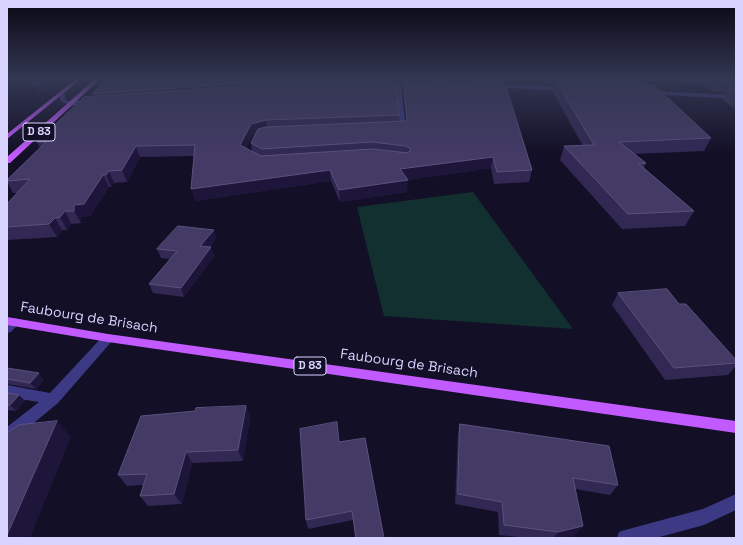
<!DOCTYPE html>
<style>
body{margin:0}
#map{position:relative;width:743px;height:545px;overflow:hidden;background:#130f26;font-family:"Space Grotesk",sans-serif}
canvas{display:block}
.frame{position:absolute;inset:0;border:8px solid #d9d4ff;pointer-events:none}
</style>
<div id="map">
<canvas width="743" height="545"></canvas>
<div class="frame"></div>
</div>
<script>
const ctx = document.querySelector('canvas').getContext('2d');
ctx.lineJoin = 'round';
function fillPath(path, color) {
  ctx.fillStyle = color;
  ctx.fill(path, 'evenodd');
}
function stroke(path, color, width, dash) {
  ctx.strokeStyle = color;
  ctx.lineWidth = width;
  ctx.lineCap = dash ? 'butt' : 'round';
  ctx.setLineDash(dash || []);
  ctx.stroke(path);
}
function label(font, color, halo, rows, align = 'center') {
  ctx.font = font + ' "Space Grotesk",sans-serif';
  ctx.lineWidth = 4;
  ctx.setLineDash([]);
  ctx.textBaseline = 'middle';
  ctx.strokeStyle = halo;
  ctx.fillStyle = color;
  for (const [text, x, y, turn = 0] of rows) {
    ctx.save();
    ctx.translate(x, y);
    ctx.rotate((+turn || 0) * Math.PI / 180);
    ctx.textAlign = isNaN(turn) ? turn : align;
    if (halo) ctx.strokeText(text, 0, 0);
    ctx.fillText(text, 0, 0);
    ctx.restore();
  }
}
const green = new Path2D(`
 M473,192L573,329L384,316L357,207Z`);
const minor = new Path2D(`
 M449,79H457L450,82L566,87L569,89L566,91L447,85L445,83L401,85L406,129L403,131L397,130V128L400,127L396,85L383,86L380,84L381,83L439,81Z
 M642,79L736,81V85L644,80Z
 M650,91L736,95V99L648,94L647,93Z
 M60,92H64L66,100C74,103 86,98 93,102L90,104L71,106L60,101Z
 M14,318L18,319L20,322L11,332L7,333V322Z
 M108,334L112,335L114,338L112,341L58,403L12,441L7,443V427L39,402L7,397V385L50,393L104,335Z
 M736,494V510L704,525L656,538H617L619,532L625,530L703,509Z`);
const major = new Path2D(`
 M76,79H81L7,139V134Z
 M95,79H100L10,163H7V157Z
 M7,317L108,334L736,421V433L108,342L7,325Z`);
const wall = new Path2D(`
 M107,79H407L408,85H474L475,82H474V79H501L532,170L529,182L494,184L491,168L407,180V192L340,202L331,181L195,201L194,156L140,157L127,182L114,183L111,187H109L90,216L81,217V223L71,224L67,230H62L57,237L7,240V204L18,193H13L7,182V180L40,148L37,142L94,96L93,94ZM395,80H403V86L406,121H399V115ZM253,134H256L251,143L252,152L246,148Z
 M546,79H646L644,85L711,138L704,151L634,154L646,163L644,168L694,211L685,226L622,229L560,160L564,146H583L553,92L555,85H549Z
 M706,79H736V110L723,100L726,93L713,92L703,85Z
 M214,230L216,238L210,247L214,256L184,297L153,293L149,284L170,259L161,258L157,249Z
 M618,293L679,304L736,360V366L728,375L665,380L612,305Z
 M7,368L44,380L36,389L7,384Z
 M7,393L19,395L25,401L16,411L7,410Z
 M246,406L250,417L243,461L192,463L182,504L148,506L140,496L143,485L127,486L118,475Z
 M460,424L618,485L610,495L575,489L583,526L575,535L562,538H527L499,535L498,512L455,504L458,434Z
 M339,442L384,538H355L353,520L308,529L306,520Z`);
const shadedWall = new Path2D(`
 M46,79H60L38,96L34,87Z
 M305,79H357L95,99L93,94Z
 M266,120L268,131L253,134L243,156L240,145L251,124Z
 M136,146L140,157L127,182L122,170Z
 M493,157L491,168L400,181V169Z
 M330,170L331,181L195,201L191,189Z
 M109,171L114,183L111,187L106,175Z
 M103,175L109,187L90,216L81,217V223L74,211V205Z
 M408,180L407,192L340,202L339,190Z
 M65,211L71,224L67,230L60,217Z
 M55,218L62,230L57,237L49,224Z
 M214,230L216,238L203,255L200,246Z
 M211,247L214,256L184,297L181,288Z
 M39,373L44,380L36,389L30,383Z
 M19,395L25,401L16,411L10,405Z
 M246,406L250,417L243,461L238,450Z
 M57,421L71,437L30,538H7V535Z
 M186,452L192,463L182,504L174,494Z
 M583,526L575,535L562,538H553L558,532Z`);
const building = new Path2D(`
 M29,79H46L34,87Z
 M107,79H305L93,94Z
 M347,79H395L399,115L266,120L251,124L240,145L261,156L372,149L408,153L411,149L406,146L372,142L262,149L251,143L258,129L266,127L406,121L407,119L403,79H407L408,85H476L475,79L504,80L532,170L497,172L493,157L400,169L408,180L339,190L330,170L191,189L195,145L136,146L122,170L109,171L106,175H103L84,204L74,205V211H65L60,217L55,218L49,224L7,227V204L30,179L7,181V180L46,142H37L84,97Z
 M716,79H736V82L719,81Z
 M556,81L654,85L711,138L619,142L646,163L639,164L694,211L628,214L564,146L594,145Z
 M729,88H736V93Z
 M178,226L214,230L200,246L211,247L181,288L149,284L177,251L157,249Z
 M667,289L679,304H686L736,360V363L674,368L618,293Z
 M7,368L39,373L30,383L7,379Z
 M7,393L19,395L10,405H7Z
 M246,406L238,450L186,452L174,494L140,496L147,474L118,475L141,416L195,411L196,408Z
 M57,421L7,535V433L19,425Z
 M337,422L339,442L365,438L384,538H356L352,511L306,520L300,429Z
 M460,424L609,446L618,485L573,478L583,526L558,532L504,525L502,502L458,494Z`);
const shields = [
 [39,132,32],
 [310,366,32]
];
const shieldNames = [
 ["D 83",39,132],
 ["D 83",310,366]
];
const nearStreetnames = [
 ["Faubourg de Brisach",89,318,9],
 ["Faubourg de Brisach",409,364,8]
];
fillPath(green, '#12302f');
fillPath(minor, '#3d3a85');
fillPath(major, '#c25bff');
fillPath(wall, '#312854');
fillPath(shadedWall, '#1d163a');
fillPath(building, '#433a66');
stroke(building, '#5a527e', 1);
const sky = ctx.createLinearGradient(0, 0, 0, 155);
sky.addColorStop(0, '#0a0815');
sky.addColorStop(0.51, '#333752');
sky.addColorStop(1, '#33375200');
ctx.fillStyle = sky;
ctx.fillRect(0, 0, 743, 155);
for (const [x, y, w] of shields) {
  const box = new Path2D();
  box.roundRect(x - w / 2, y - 9, w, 18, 3);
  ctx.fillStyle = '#130f26';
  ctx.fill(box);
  stroke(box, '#d9d4ff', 1);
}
label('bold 11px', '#d9d4ff', null, shieldNames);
label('14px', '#d9d4ff', '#130f26', nearStreetnames);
</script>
